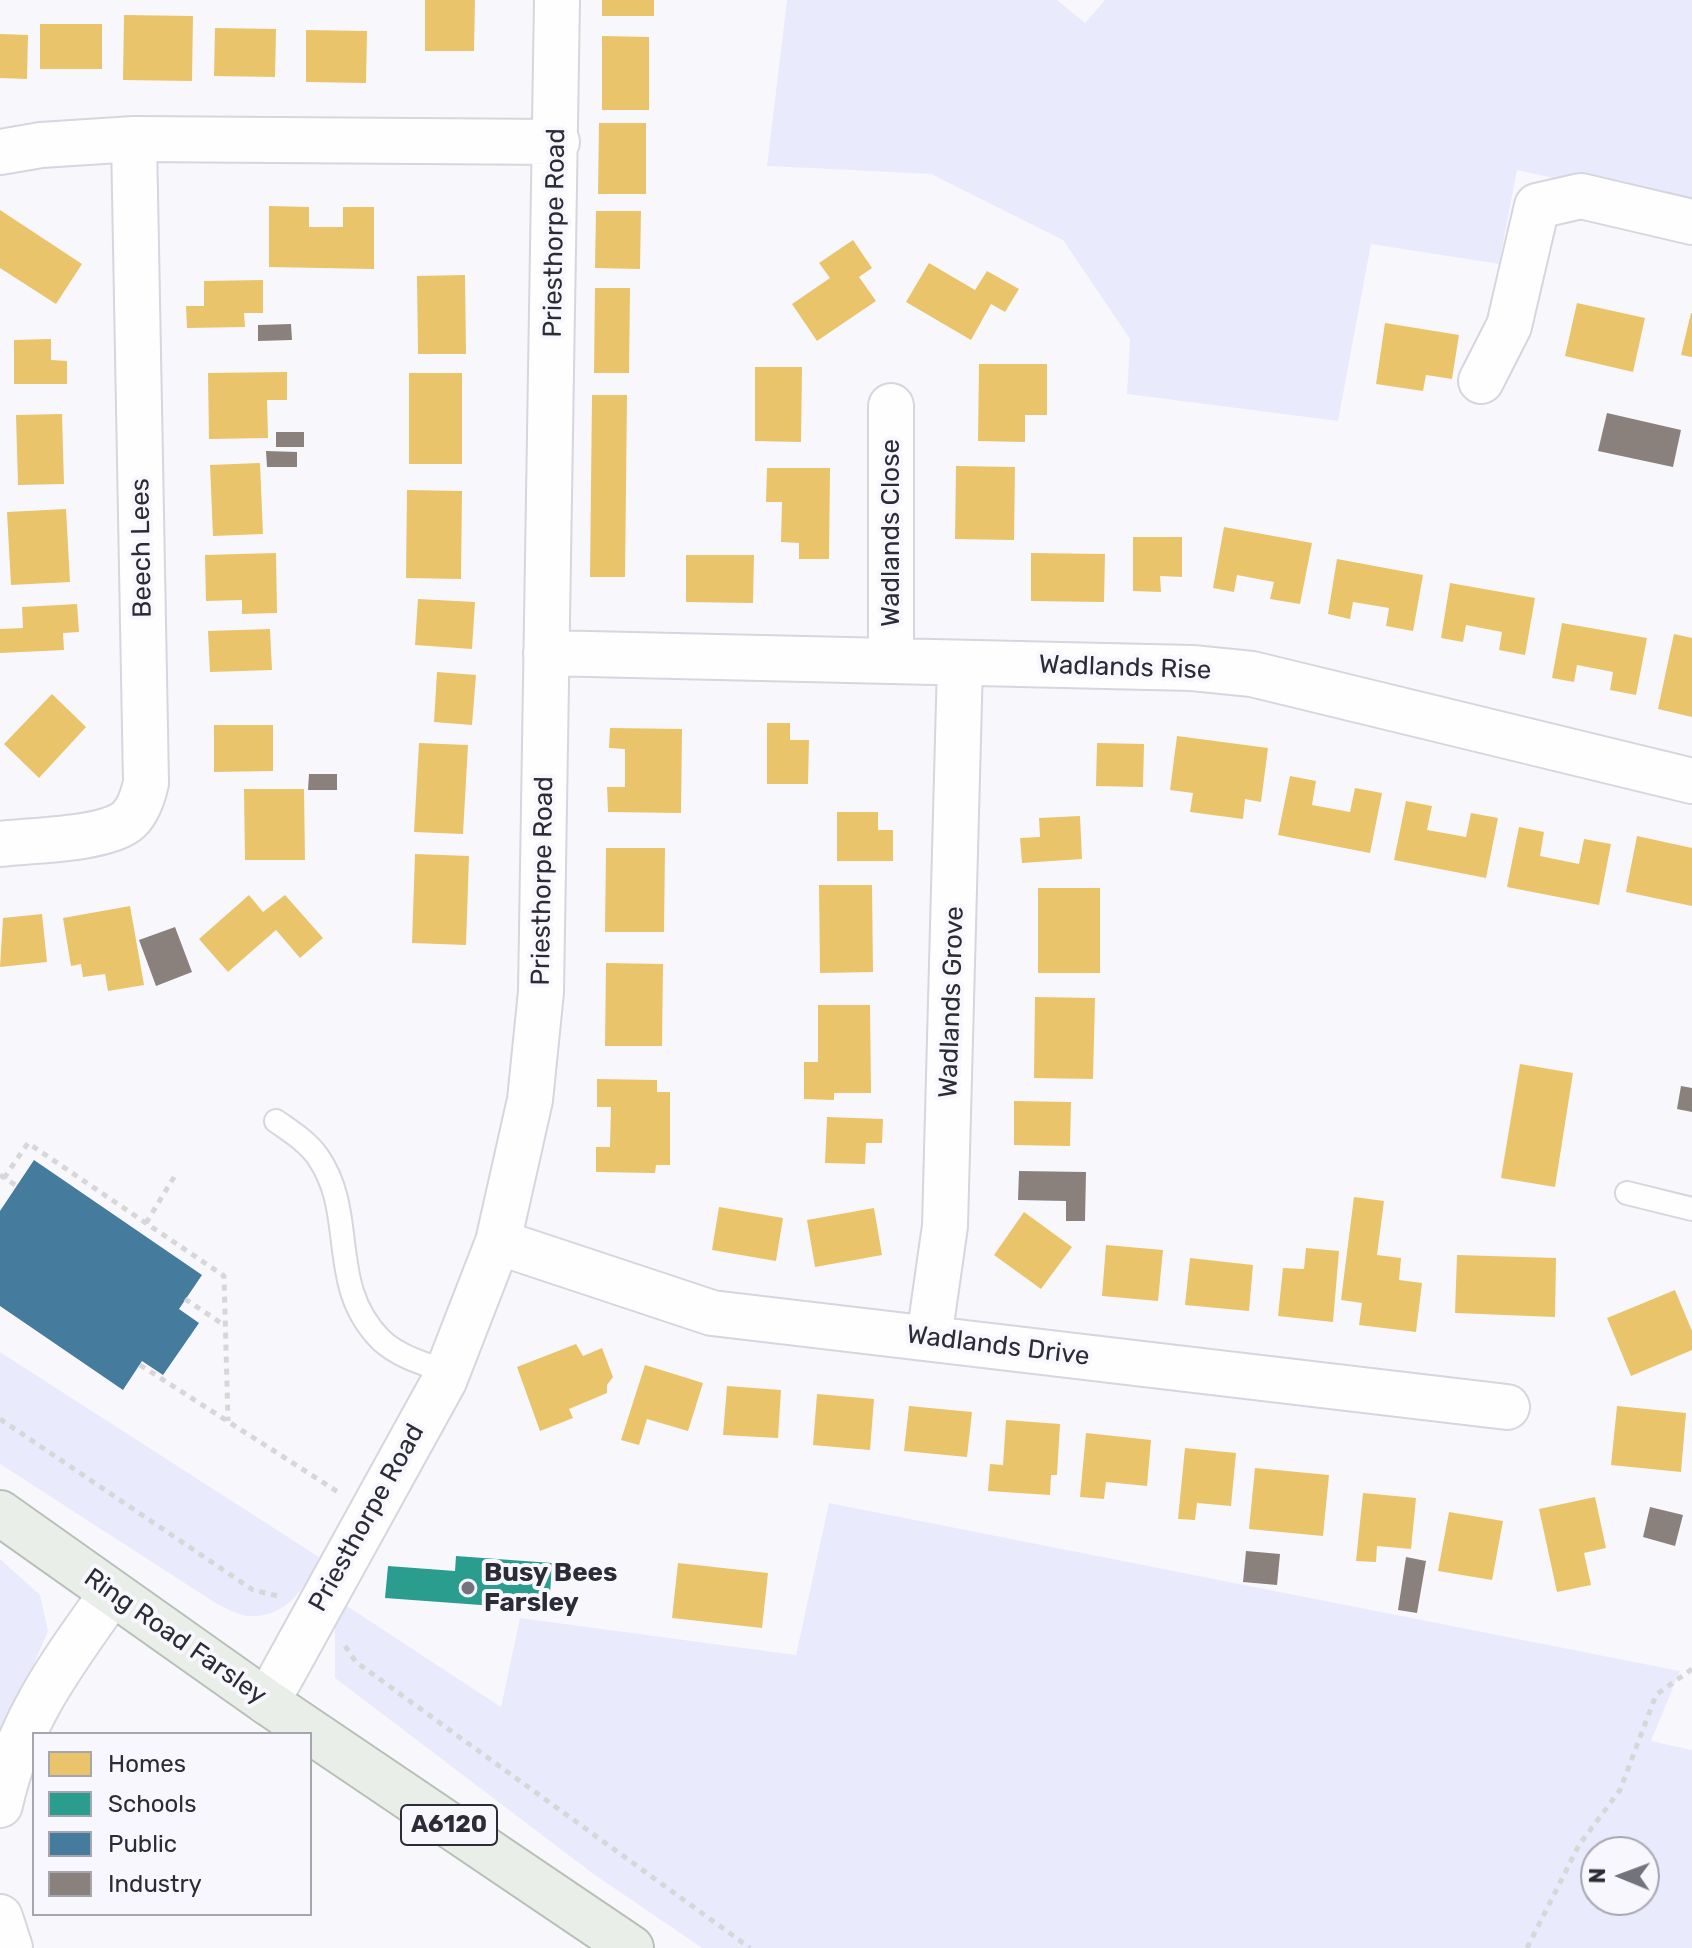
<!DOCTYPE html>
<style>
body{margin:0}
#map{position:relative;width:1692px;height:1948px;overflow:hidden;background:#f8f8fc;font-family:Rubik,sans-serif}
canvas{display:block}
.legend{position:absolute;left:32px;top:1732px;width:280px;height:184px;box-sizing:border-box;background:#f7f7fd;border:2px solid #a5a6ae;margin:0;padding:10px 14px;list-style:none;font-size:24px;color:#2b2c37}
.legend li{display:flex;align-items:center;gap:16px;height:40px}
.legend b{width:40px;border:2px solid #a5a6ae}
.north{position:absolute;left:1580px;top:1836px;width:80px;height:80px;box-sizing:border-box;background:#f7f7fd;border:2px solid #a5a6ae;border-radius:50%;rotate:271deg;font-size:22px;font-weight:700;line-height:32px;text-align:center;color:#2b2c37}
.north::after{content:'';display:block;margin:auto;width:28px;height:36px;background:#73737c;clip-path:polygon(50% 0,100% 100%,50% 72%,0 100%)}
</style>
<div id="map">
<canvas width="1692" height="1948"></canvas>
<ul class="legend">
<li><b style="height:22px;background:#e9c46a"></b>Homes</li>
<li><b style="height:22px;background:#2a9d8f"></b>Schools</li>
<li><b style="height:22px;background:#457b9d"></b>Public</li>
<li><b style="height:22px;background:#8a817c"></b>Industry</li>
</ul>
<div class="north">N</div>
</div>
<script>
const ctx = document.querySelector('canvas').getContext('2d');
ctx.lineJoin = 'round';
function fillPath(path, color) {
  ctx.fillStyle = color;
  ctx.fill(path, 'evenodd');
}
function stroke(path, color, width, dash) {
  ctx.strokeStyle = color;
  ctx.lineWidth = width;
  ctx.lineCap = dash ? 'butt' : 'round';
  ctx.setLineDash(dash || []);
  ctx.stroke(path);
}
function label(font, color, halo, rows, align = 'center') {
  ctx.font = font + ' Rubik,sans-serif';
  ctx.lineWidth = 8;
  ctx.setLineDash([]);
  ctx.textBaseline = 'middle';
  ctx.strokeStyle = halo;
  ctx.fillStyle = color;
  for (const [text, x, y, turn = 0] of rows) {
    ctx.save();
    ctx.translate(x, y);
    ctx.rotate((+turn || 0) * Math.PI / 180);
    ctx.textAlign = isNaN(turn) ? turn : align;
    if (halo) ctx.strokeText(text, 0, 0);
    ctx.fillText(text, 0, 0);
    ctx.restore();
  }
}
const green = new Path2D(`
 M787,0H1057L1085,23L1105,0H1692V209L1517,170L1499,264L1371,244L1338,421L1127,394L1130,339L1063,240L931,174L767,166Z
 M0,1352L319,1557C306,1588 286,1619 247,1616C238,1615 226,1608 217,1604L0,1464Z
 M829,1503L1680,1671L1651,1741L1692,1750V1948H702L592,1873L335,1678V1623L347,1606L501,1707L520,1618L796,1655ZM1596,1852H1644V1900H1596Z
 M0,1559L40,1595L48,1631L0,1743Z`);
const homes = new Path2D(`
 M425,0H475L474,51H425Z
 M602,0H654V16H602Z
 M124,15L193,16L192,81L123,80Z
 M40,24H102V69H40Z
 M215,28L276,29L275,77L214,76Z
 M306,30L367,31L366,83L306,82Z
 M0,34L28,35L27,79L0,78Z
 M602,36L649,37V110H602Z
 M599,123H646V194H598Z
 M269,206L309,207V227H343V207H374V269L269,267Z
 M0,210L82,264L56,304L0,268Z
 M596,211H641L640,269L595,268Z
 M853,240L872,268L859,277L876,301L817,341L792,304L830,278L819,263Z
 M929,263L975,290L987,271L1019,289L1005,312L991,304L971,340L906,302Z
 M465,275L466,354H418L417,276Z
 M263,280V313H244L245,327L187,328L186,306H204V281Z
 M595,288H630L629,373H594Z
 M1577,303L1645,318L1633,372L1565,356Z
 M1691,313H1692V357L1681,355Z
 M1385,323L1459,335L1452,379L1426,375L1423,391L1376,384Z
 M51,339V360L67,361V384H14V340Z
 M979,364H1047V415H1025V442L978,441Z
 M755,367H802L801,442L755,441Z
 M287,372V400H267L268,438L209,439L208,373Z
 M409,373H462V464H409Z
 M592,395H627L625,577H590Z
 M62,414L64,484L18,485L16,415Z
 M260,463L263,534L213,536L210,465Z
 M956,466L1015,467L1014,540L955,539Z
 M767,468H830L829,559H799V543L781,542L782,502H766Z
 M407,490L462,491L461,579L406,578Z
 M66,509L70,582L11,585L7,512Z
 M1224,527L1312,543L1300,604L1270,599L1274,582L1237,575L1234,592L1213,588Z
 M1133,537H1182V577L1160,576L1161,592L1133,591Z
 M276,553L277,613L242,614V600L206,601L205,555Z
 M1031,553L1105,554L1104,602L1031,601Z
 M686,555H754L753,603L686,602Z
 M1337,559L1423,575L1413,631L1386,626L1389,608L1353,602L1350,619L1328,614Z
 M1450,583L1535,598L1525,655L1499,650L1502,632L1466,625L1463,642L1441,638Z
 M418,599L475,602L472,649L415,645Z
 M77,604L79,632L63,633L64,650L0,653V629L23,628L22,607Z
 M1562,623L1647,638L1636,695L1610,690L1613,672L1577,665L1574,682L1552,678Z
 M270,629L272,670L210,672L208,631Z
 M1674,634L1692,638V717L1658,709Z
 M437,672L476,675L472,725L434,722Z
 M52,694L86,727L39,778L4,744Z
 M767,723H790V740H809L808,784H767Z
 M214,725H273V771L214,772Z
 M610,728L682,729L681,813L608,812L607,787H625V749L609,748Z
 M1177,736L1268,748L1261,802L1245,799L1243,819L1190,812L1193,793L1170,790Z
 M419,743L468,745L463,834L414,832Z
 M1097,743L1144,744L1143,787L1096,786Z
 M1290,776L1316,781L1312,805L1350,812L1355,788L1382,793L1370,853L1278,835Z
 M244,789H304L305,860H245Z
 M1406,801L1432,806L1427,830L1466,837L1471,813L1498,818L1486,878L1394,860Z
 M837,812H878V830H893V861H837Z
 M1080,816L1082,859L1022,863L1020,838L1040,837L1039,818Z
 M1519,827L1544,832L1540,856L1579,864L1584,839L1611,844L1599,905L1507,887Z
 M1637,836L1692,848V906L1626,892Z
 M606,848H665L664,932H605Z
 M415,854L469,856L466,945L412,943Z
 M819,885H872L873,972L820,973Z
 M1038,888H1100V973H1038Z
 M249,895L263,912L285,895L323,938L300,958L276,930L228,972L199,939Z
 M130,906L144,985L108,991L105,974L83,977L81,964L71,966L63,918Z
 M42,914L47,962L0,967L3,918Z
 M606,963L663,964L662,1046H605Z
 M1035,997L1095,998L1093,1079L1034,1078Z
 M818,1005H870L871,1093H834V1100L804,1099V1062H818Z
 M1520,1064L1573,1073L1555,1187L1501,1178Z
 M597,1079L657,1080V1092H670V1165H656L655,1173L596,1172V1147H610L611,1107H597Z
 M1014,1101L1071,1102L1070,1146L1014,1145Z
 M827,1117L883,1119L882,1143H866L865,1164L825,1163Z
 M1354,1197L1384,1201L1377,1255L1401,1258L1399,1280L1422,1283L1416,1332L1359,1325L1362,1303L1341,1300Z
 M719,1207L783,1218L776,1261L712,1250Z
 M874,1208L882,1255L815,1267L807,1220Z
 M1024,1212L1072,1247L1041,1289L994,1255Z
 M1106,1245L1163,1250L1158,1301L1102,1296Z
 M1306,1248L1339,1251L1333,1322L1278,1316L1283,1268L1304,1269Z
 M1457,1255L1556,1258L1555,1317L1455,1313Z
 M1190,1258L1253,1265L1249,1311L1185,1305Z
 M1675,1290L1692,1331V1350L1631,1376L1607,1318Z
 M576,1344L583,1356L602,1348L613,1377L607,1385V1393L569,1409L573,1418L540,1431L517,1367Z
 M645,1365L703,1383L688,1431L647,1419L639,1445L621,1440Z
 M727,1386L781,1390L778,1438L723,1435Z
 M817,1394L874,1399L870,1450L813,1445Z
 M909,1406L972,1412L967,1457L904,1451Z
 M1617,1406L1686,1413L1681,1472L1611,1465Z
 M1006,1420L1060,1424L1057,1475H1051L1050,1495L988,1491L990,1464L1003,1465Z
 M1086,1433L1151,1440L1147,1486L1106,1482L1104,1499L1080,1497Z
 M1185,1448L1236,1453L1231,1506L1197,1503L1195,1520L1178,1519Z
 M1255,1468L1329,1475L1323,1536L1249,1529Z
 M1363,1493L1416,1498L1411,1549L1377,1546L1376,1562L1356,1561Z
 M1595,1497L1606,1548L1584,1553L1591,1585L1557,1592L1539,1509Z
 M1449,1512L1503,1521L1492,1580L1438,1571Z
 M678,1563L768,1573L762,1628L672,1618Z`);
const schools = new Path2D(`
 M456,1556L552,1563L549,1610L385,1598L388,1566L455,1571Z`);
const public = new Path2D(`
 M34,1160L202,1275L179,1309L199,1323L163,1375L142,1361L123,1390L0,1306V1211Z`);
const industry = new Path2D(`
 M291,324L292,340L258,341V325Z
 M1607,413L1681,430L1673,467L1598,451Z
 M276,432H304V447H276Z
 M266,451L297,452V467H267Z
 M309,774H337V790H308Z
 M175,927L192,972L156,986L139,940Z
 M1681,1086L1692,1088V1112L1677,1109Z
 M1019,1171L1086,1172L1085,1221H1066V1201L1018,1200Z
 M1650,1507L1683,1515L1675,1546L1643,1537Z
 M1246,1551L1280,1554L1277,1585L1243,1582Z
 M1406,1557L1426,1561L1417,1613L1398,1610Z`);
const path = new Path2D(`
 M0,1175L17,1186
 M4,1178L28,1143L224,1276L228,1421
 M146,1223L176,1174
 M185,1299L224,1325
 M140,1365L338,1492
 M0,1419L253,1590L278,1596
 M345,1646L356,1662L750,1948
 M1527,1948L1579,1845L1620,1790L1656,1695L1692,1669`);
const service = new Path2D(`
 M276,1121C290,1131 308,1142 318,1157C358,1215 326,1285 381,1340C399,1357 425,1364 448,1372
 M1627,1193L1692,1209`);
const minor = new Path2D(`
 M0,152L41,145L134,139L557,142
 M1481,381L1509,326L1537,206L1581,196L1692,222
 M891,406V661
 M546,653L1192,668L1252,674L1692,781
 M0,844C33,840 100,840 126,822C138,813 143,796 146,783L134,139
 M498,1242L712,1313L1507,1407
 M929,1338L945,1226L960,664
 M267,1702L444,1381L498,1242L530,1100L541,992L557,0
 M0,1805C18,1721 63,1662 112,1593
 M0,1917L10,1948`);
const trunk = new Path2D(`
 M0,1513L267,1702L631,1948`);
const markers = [
 [468,1588,8,"#73737c"]
];
const shields = [
 [449,1825,96]
];
const shieldNames = [
 ["A6120",449,1825]
];
const streetNames = [
 ["Priesthorpe Road",555,233,-89],
 ["Wadlands Close",891,533,-90],
 ["Beech Lees",142,548,-91],
 ["Wadlands Rise",1125,668,2],
 ["Priesthorpe Road",543,881,-89],
 ["Wadlands Grove",952,1002,-88],
 ["Wadlands Drive",998,1346,7],
 ["Priesthorpe Road",367,1518,-61],
 ["Ring Road Farsley",175,1637,35]
];
const poiNames = [
 ["Busy Bees",484,1573],
 ["Farsley",484,1603]
];
fillPath(green, '#e9ebfd');
fillPath(homes, '#e9c46a');
fillPath(schools, '#2a9d8f');
fillPath(public, '#457b9d');
fillPath(industry, '#8a817c');
stroke(service, '#d5d6de', 26);
stroke(minor, '#d5d6de', 48);
stroke(trunk, '#b7bfb9', 48);
stroke(path, '#d7d7d8', 5, [6, 6]);
stroke(service, '#fefeff', 22);
stroke(minor, '#fefeff', 44);
stroke(trunk, '#e9eee8', 44);
for (const [x, y, r, color] of markers) {
  const dot = new Path2D();
  dot.arc(x, y, r, 0, 2 * Math.PI);
  ctx.fillStyle = color;
  ctx.fill(dot);
  stroke(dot, '#f7f7fd', 3);
}
for (const [x, y, w] of shields) {
  const box = new Path2D();
  box.roundRect(x - w / 2, y - 20, w, 40, 6);
  ctx.fillStyle = '#f7f7fd';
  ctx.fill(box);
  stroke(box, '#2b2c37', 2);
}
label('bold 24px', '#2b2c37', null, shieldNames);
label('26px', '#2b2c37', '#f7f7fd', streetNames);
label('bold 26px', '#2b2c37', '#f7f7fd', poiNames, 'left');
</script>
